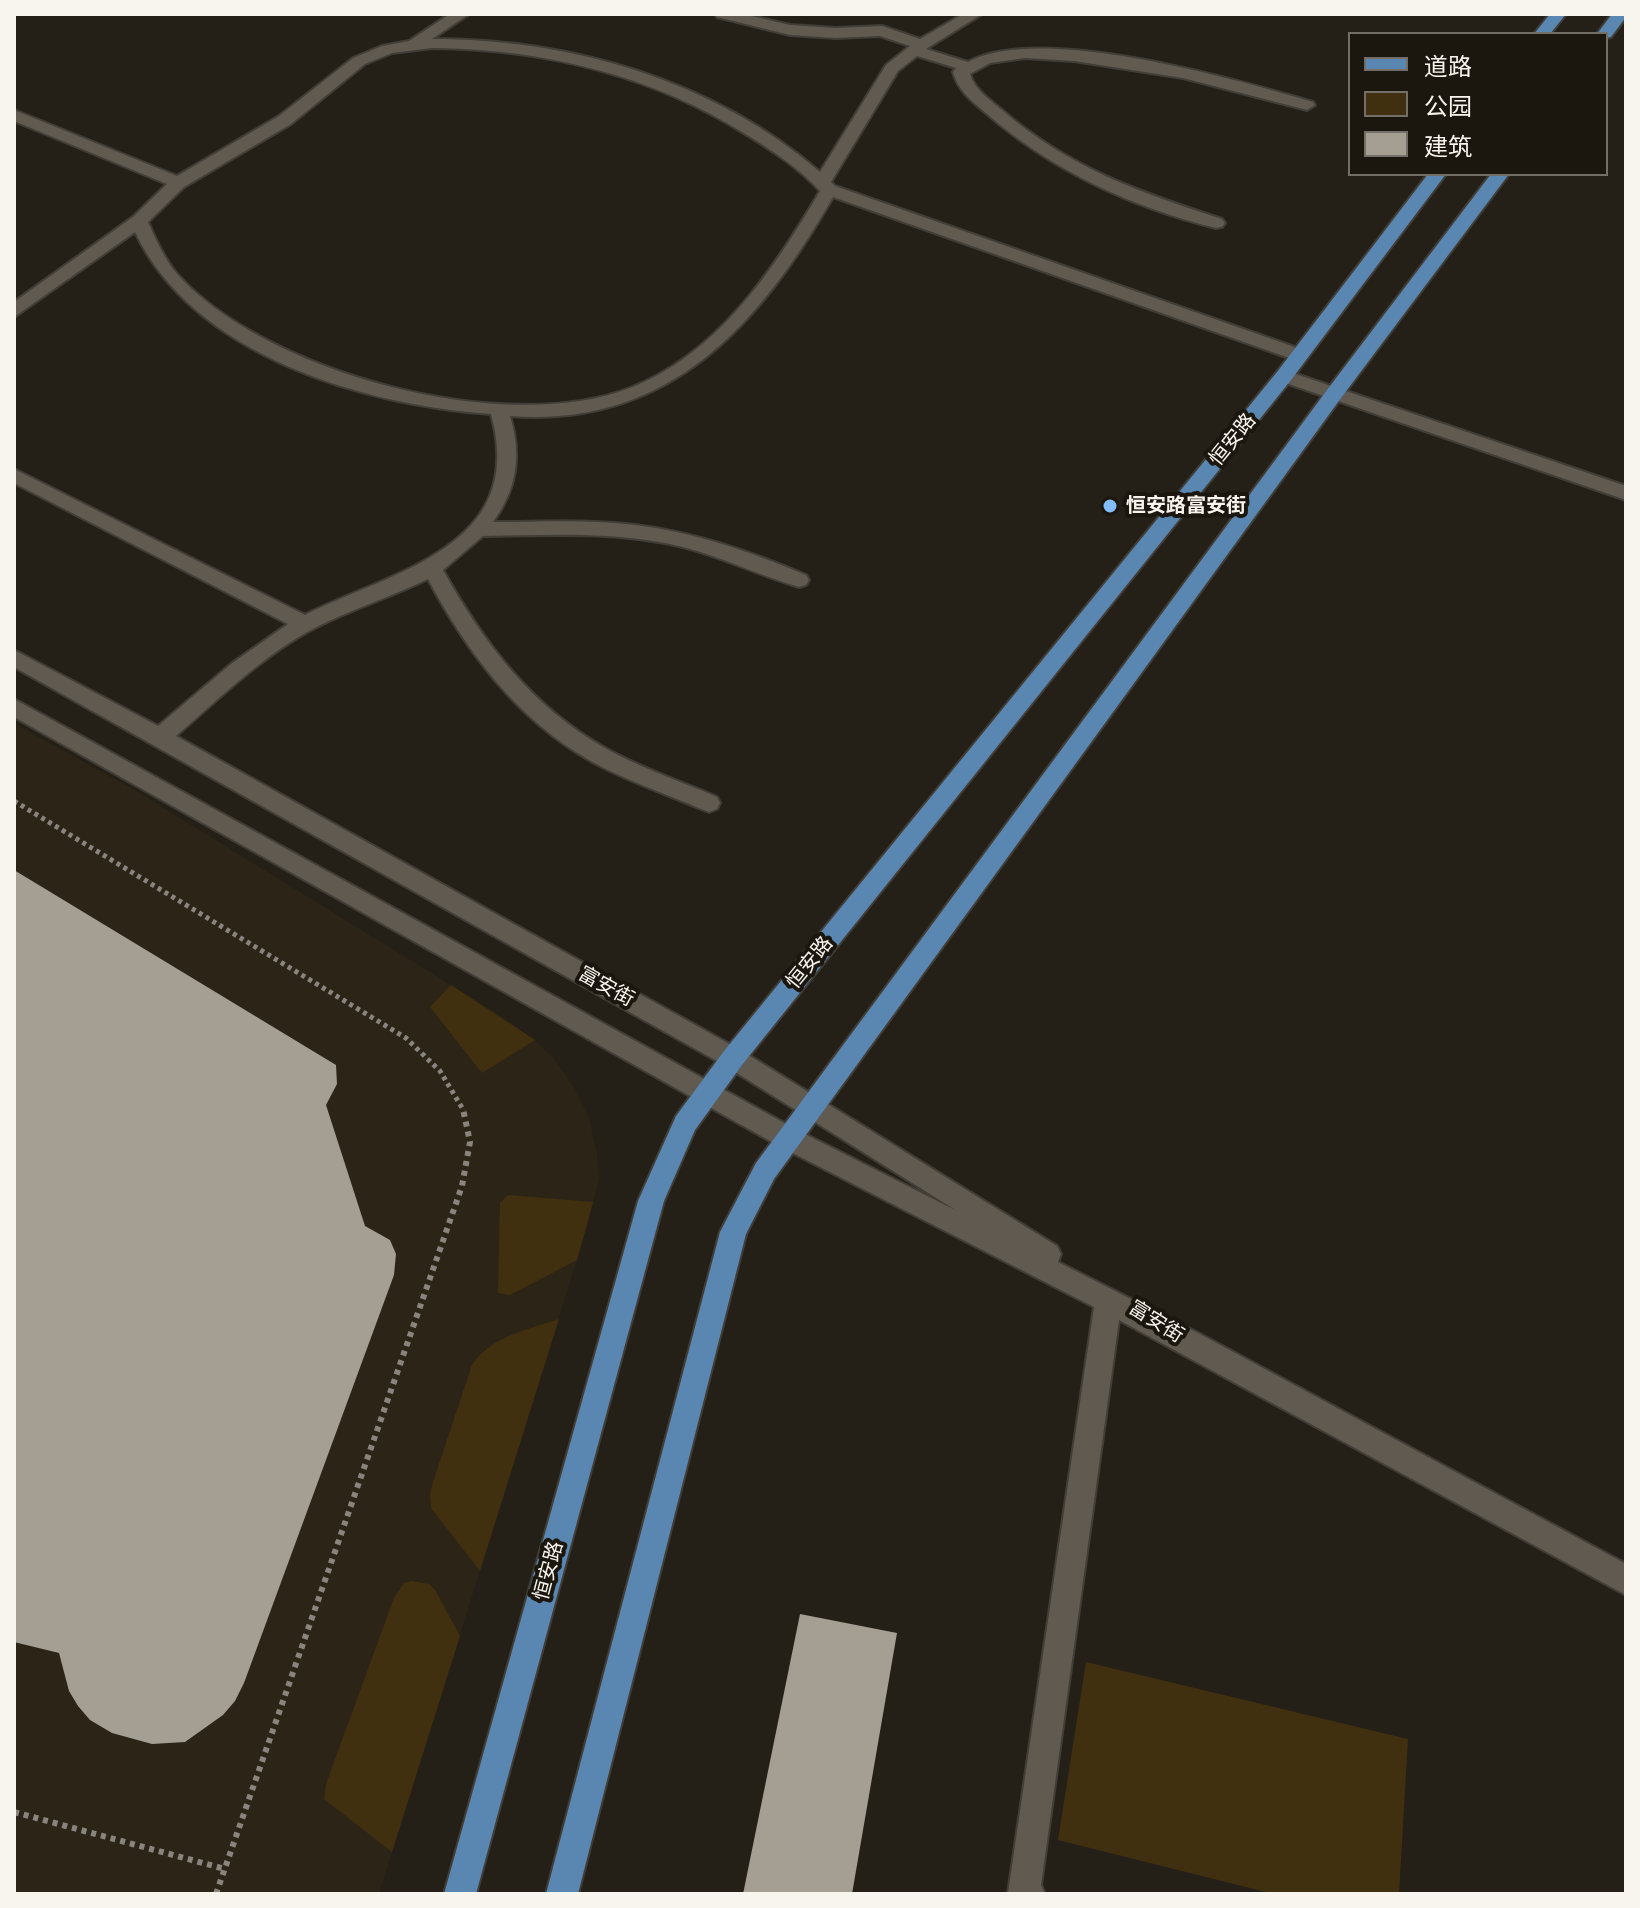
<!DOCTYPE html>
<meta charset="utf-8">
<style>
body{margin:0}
#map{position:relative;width:1640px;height:1908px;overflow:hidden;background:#241f17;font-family:"PT Sans","Noto Sans SC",sans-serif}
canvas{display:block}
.frame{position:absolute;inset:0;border:16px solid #f8f5ef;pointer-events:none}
.legend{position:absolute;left:1348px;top:32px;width:260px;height:144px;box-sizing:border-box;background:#1b160e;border:2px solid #736f68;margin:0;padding:10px 14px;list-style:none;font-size:24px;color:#f8f5ef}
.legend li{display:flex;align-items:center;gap:16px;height:40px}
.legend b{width:40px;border:2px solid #736f68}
</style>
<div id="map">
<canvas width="1640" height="1908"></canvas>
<div class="frame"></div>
<ul class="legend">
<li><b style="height:10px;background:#5987b2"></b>道路</li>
<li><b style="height:22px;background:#413010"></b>公园</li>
<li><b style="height:22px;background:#a49e93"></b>建筑</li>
</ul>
</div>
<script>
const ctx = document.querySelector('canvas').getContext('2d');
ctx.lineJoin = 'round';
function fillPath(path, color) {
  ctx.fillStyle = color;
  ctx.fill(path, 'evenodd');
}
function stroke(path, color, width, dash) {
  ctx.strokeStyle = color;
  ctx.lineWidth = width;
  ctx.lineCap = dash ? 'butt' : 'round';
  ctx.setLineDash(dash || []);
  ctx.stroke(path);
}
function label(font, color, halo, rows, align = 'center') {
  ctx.font = font + ' "PT Sans","Noto Sans SC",sans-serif';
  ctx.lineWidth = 8;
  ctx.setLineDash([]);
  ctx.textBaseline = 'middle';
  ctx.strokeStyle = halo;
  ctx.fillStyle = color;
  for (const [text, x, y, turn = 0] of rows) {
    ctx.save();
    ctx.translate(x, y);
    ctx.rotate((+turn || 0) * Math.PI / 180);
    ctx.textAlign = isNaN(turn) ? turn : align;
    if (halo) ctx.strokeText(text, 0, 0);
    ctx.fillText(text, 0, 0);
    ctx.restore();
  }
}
const built = new Path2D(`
 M14,723L138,792L501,1016L535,1040L555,1060L573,1086L589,1118L597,1153L599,1179L586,1231L379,1894H14Z`);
const green = new Path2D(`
 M451,985L535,1040L482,1073L430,1007Z
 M508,1195L593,1202L577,1260L510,1295L498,1293L500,1203Z
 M559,1319L480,1571L431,1508L430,1494L433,1482L472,1365C491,1336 527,1330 559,1319Z
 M412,1581L429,1584L435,1590L460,1636L392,1852L324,1799L326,1784L394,1598L404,1583Z
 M1086,1662L1408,1739L1399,1894H1274L1058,1840Z`);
const building = new Path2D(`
 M14,870L336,1065L337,1084L326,1105L365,1226L390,1240L396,1254L394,1275L244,1683L235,1701L223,1715L185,1742L152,1744L112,1733L90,1720L78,1706L69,1691L59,1653L14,1642Z
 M800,1614L897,1633L852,1894H743Z`);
const pathFar1 = new Path2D(`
 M14,801L406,1038L440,1071L464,1111`);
const path = new Path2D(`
 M14,1812L225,1869
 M216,1894L462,1186L470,1142L463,1109`);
const minor = new Path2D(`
 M450,14H469L432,39C571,39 713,80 820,172L886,65L910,46L880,36L836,38L790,35L717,17L715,14H743L790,25L836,28L882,26L920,39L963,14H982L926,49L968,62C1041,23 1234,79 1313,102L1315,105L1307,110L1183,78L1074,61L1025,58L990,63L970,74C975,90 989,99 1002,110C1069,168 1139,192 1222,219L1225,223L1222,227L1216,228C1131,207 1053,171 987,114C973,102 958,91 953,72L956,68L917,56L898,71L831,182L835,186L1306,351L1308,355L1306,359H1292L833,197C760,324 670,428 510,416C522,455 517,489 493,522C540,522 588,519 635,525C694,532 751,552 806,575L809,580L806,585L799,587C760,576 723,557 683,547C617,531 550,535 483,536L443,570C483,642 532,707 605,748C640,768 680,781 717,797L720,803L717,809L709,812L701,809C664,793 624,780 589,760C516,718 467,652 428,579C385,600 338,613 297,638C253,665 215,702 176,736L742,1051L1057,1246L1061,1254L1058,1262L1200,1334L1626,1564V1595L1119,1320L1041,1885L1045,1894L1008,1893L1094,1307L779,1146L14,717V699L797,1130L957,1211L724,1065L14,667V650L158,726L231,664L288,624L14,483V469L305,615C392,571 528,548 491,414C364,405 194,356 135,232L14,317V302L133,217L167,184L14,121V110L177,176L279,116L353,58L382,46L409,41ZM432,48C543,49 652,75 747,135C773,151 799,168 820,191C774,269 718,354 630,388C504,437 267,373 178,275C165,260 156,240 148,222L184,187L291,124L365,64L392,53Z
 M1284,370L1626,486V500L1277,380L1275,376L1277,372Z`);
const major = new Path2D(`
 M1550,14H1566L1550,34H1534Z
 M1612,14H1626V17L1611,37L1606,38V34H1597Z
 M1428,174H1446L1291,380L742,1065L695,1130L664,1201L476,1894H444L638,1201L676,1116L724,1051L1277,372Z
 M1491,174H1509L1341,398L774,1179L746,1234L578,1894H546L720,1232L756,1163L1327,390Z`);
const markers = [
 [1110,506,8,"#80bdfa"]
];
const streetNames = [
 ["恒安路",1233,440,-51],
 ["恒安路",810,963,-51],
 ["富安街",606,987,29],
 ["富安街",1156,1322,32],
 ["恒安路",549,1571,-75]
];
const poiNames = [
 ["恒安路富安街",1126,506]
];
fillPath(built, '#2c2416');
fillPath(green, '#413010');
fillPath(building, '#a49e93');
stroke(minor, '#413d37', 4);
stroke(major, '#413d37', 4);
stroke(pathFar1, '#89857e', 5, [4, 4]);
stroke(path, '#89857e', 6, [5, 5]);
fillPath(minor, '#605a51');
fillPath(major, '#5987b2');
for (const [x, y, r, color] of markers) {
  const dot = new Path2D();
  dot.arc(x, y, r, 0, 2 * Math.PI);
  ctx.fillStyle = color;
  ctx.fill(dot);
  stroke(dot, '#1b160e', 3);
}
label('20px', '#f8f5ef', '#1b160e', streetNames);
label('bold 20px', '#f8f5ef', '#1b160e', poiNames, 'left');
</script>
